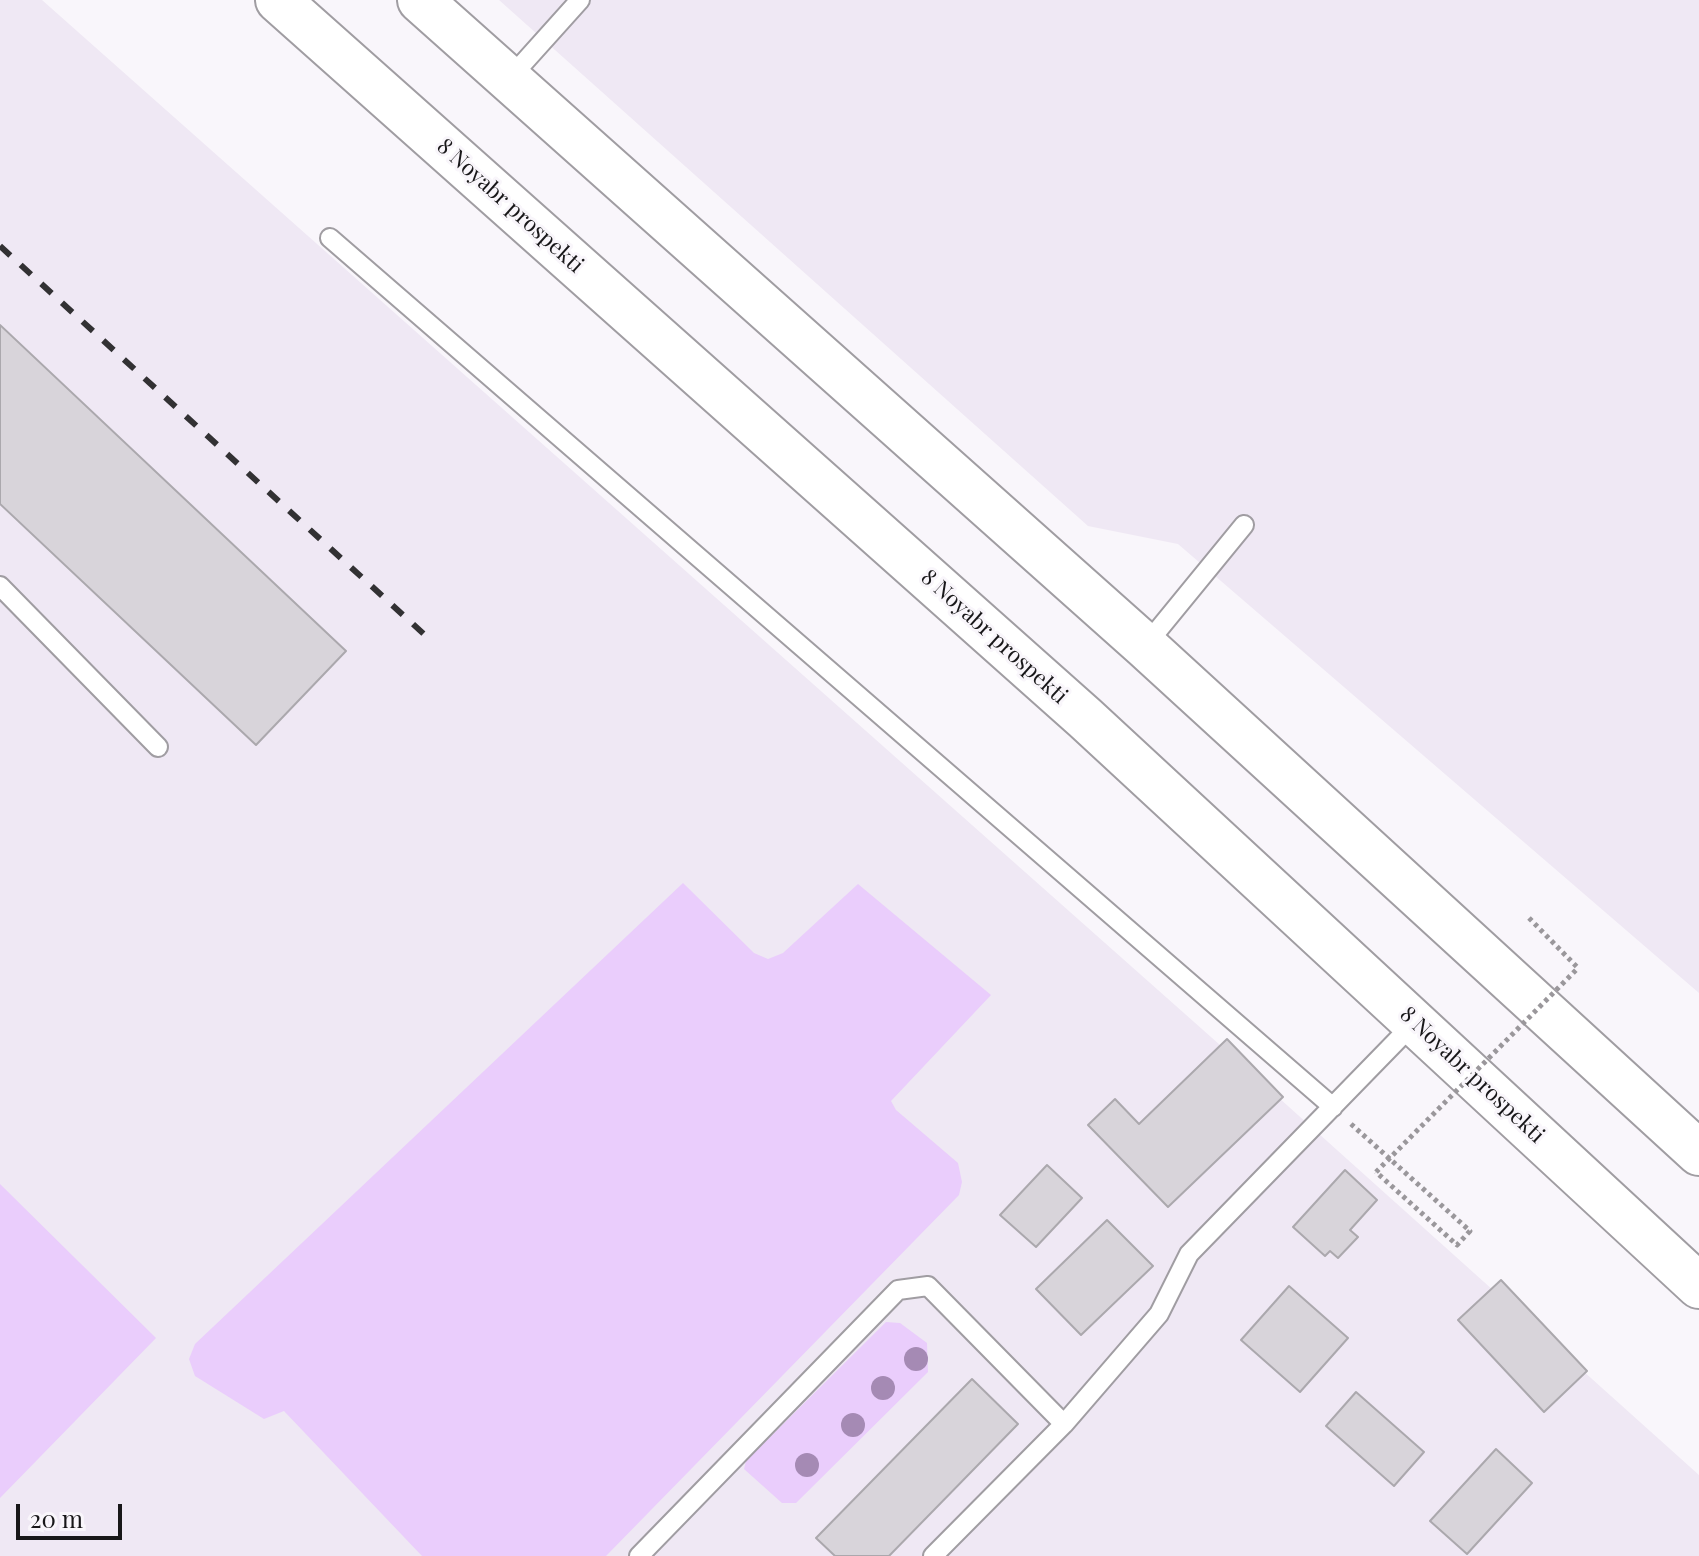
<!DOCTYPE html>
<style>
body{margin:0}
#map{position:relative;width:1699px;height:1556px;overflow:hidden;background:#f9f6fb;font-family:"Playfair Display",serif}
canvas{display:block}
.scale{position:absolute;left:16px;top:1504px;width:106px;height:36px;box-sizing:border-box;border:4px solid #181719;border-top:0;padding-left:10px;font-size:24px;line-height:28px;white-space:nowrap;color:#181719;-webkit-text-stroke:6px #f9f6fb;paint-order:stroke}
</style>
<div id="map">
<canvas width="1699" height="1556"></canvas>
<div class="scale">20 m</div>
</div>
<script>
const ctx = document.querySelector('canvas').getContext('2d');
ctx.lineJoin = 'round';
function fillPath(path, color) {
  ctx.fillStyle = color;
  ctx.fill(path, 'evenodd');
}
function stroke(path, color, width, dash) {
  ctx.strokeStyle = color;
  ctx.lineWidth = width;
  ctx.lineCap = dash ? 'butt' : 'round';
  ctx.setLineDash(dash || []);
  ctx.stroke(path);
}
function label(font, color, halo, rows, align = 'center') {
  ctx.font = font + ' "Playfair Display",serif';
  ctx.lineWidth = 6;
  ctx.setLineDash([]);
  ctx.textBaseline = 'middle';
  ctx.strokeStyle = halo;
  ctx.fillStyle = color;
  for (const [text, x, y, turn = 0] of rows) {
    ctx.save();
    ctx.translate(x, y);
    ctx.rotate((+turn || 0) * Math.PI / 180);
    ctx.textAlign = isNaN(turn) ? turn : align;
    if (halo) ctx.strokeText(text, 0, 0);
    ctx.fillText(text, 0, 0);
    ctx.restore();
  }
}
const built = new Path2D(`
 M0,0H42L1220,1045L1699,1475V1556H0Z
 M499,0H1699V993L1178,544L1088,526Z`);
const green = new Path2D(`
 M683,883L754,953L768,959L783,953L858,884L991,995L891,1101L896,1110L958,1163L962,1182L959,1195L606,1556H422L284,1411L264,1419L195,1376L189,1359L195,1344Z
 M0,1184L156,1338L0,1498Z
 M886,1322L900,1323L927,1343L928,1372L796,1503H782L744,1469L746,1461Z`);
const building = new Path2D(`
 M0,325L346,651L256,745L0,504Z
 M1227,1039L1283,1097L1168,1207L1088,1125L1115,1099L1139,1124Z
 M1047,1165L1082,1198L1036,1247L1000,1215Z
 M1345,1170L1377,1200L1350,1230L1358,1237L1338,1258L1330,1251L1325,1256L1293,1227Z
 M1107,1220L1153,1266L1081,1335L1036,1289Z
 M1501,1280L1587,1371L1544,1412L1458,1320Z
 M1289,1286L1348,1338L1300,1392L1241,1340Z
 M972,1379L1018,1424L889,1556H835L816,1538Z
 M1356,1392L1424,1452L1394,1486L1326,1426Z
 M1496,1449L1532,1483L1467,1554L1430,1521Z`);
const path = new Path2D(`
 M1529,918L1578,968
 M1351,1124L1470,1231L1457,1245L1376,1172`);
const lane = new Path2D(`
 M509,79L580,0
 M330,238L1333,1107
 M0,586L158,747
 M1145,646L1244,525
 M639,1556L898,1290L928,1286L1064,1424L1159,1314L1189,1254L1415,1022
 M933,1556L1064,1424`);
const highway = new Path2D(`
 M278,0L1085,718L1699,1286
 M420,0L1145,646L1699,1153`);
const rail = new Path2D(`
 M0,246L426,636`);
const pathBridge = new Path2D(`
 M1376,1172L1578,968`);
const trees = [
 [916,1359],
 [883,1388],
 [853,1425],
 [807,1465]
];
const streetNames = [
 ["8 Noyabr prospekti",510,206,42],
 ["8 Noyabr prospekti",994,637,42],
 ["8 Noyabr prospekti",1472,1075,43]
];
fillPath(built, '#efe8f4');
fillPath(green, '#eacdfc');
fillPath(building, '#d8d4da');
stroke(building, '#aba8ad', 2);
stroke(lane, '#a09da2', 22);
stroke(highway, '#a09da2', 48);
stroke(path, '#9a979b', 5, [4, 4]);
stroke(lane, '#fff', 18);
stroke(highway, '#fff', 44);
stroke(rail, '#323133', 6, [14, 14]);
stroke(pathBridge, '#9a979b', 5, [4, 4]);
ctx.fillStyle = '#a58ab4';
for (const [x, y] of trees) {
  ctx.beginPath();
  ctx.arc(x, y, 12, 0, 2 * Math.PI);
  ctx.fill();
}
label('22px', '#181719', '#f9f6fb', streetNames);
</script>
